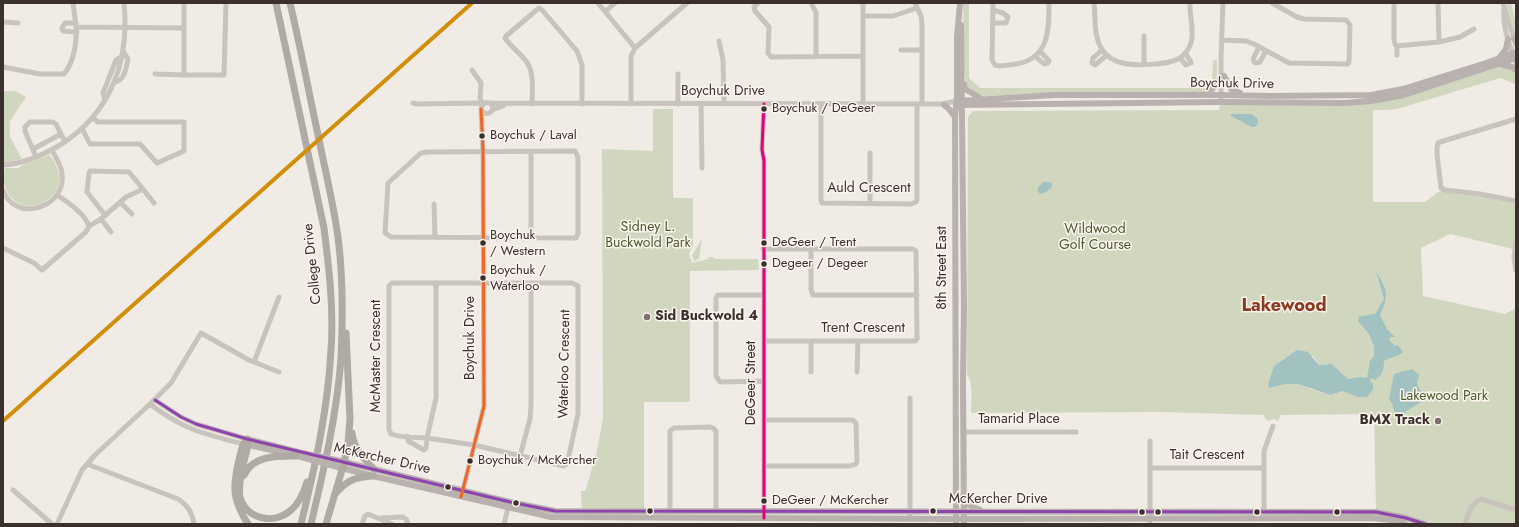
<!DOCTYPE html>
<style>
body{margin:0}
#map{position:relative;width:1519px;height:527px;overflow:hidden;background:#f0ebe5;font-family:Jost,sans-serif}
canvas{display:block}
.frame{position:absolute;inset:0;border:4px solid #3b302b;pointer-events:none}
</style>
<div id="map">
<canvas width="1519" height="527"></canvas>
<div class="frame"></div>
</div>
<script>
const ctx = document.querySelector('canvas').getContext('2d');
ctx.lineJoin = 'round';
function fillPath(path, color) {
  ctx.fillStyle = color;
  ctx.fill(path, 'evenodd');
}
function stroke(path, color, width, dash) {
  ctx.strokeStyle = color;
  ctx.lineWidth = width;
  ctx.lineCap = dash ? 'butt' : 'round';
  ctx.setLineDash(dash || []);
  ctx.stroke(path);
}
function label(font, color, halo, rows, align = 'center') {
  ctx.font = font + ' Jost,sans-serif';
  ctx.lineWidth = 3;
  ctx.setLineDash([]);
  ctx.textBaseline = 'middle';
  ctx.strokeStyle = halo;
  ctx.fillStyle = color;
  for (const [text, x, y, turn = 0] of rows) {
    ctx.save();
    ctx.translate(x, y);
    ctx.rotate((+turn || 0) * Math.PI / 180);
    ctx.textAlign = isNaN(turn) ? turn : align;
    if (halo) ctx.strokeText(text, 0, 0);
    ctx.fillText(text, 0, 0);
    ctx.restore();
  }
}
const green = new Path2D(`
 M963,3H969V78L980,88H1206L1212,82L1213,60H1217V75L1214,85L1200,93H1050L985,96L978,95L967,87L964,70Z
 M1506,3H1511L1516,25V36Z
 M1500,64L1516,70V89L1515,84L1500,78L1404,107L1390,110H1373V202H1425L1438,192L1445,190L1516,201V238L1513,249L1450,234L1421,248L1423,296L1505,314L1516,308V524H1425L1376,512L1374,414L1281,415L1278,421L1274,419L1268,421L1265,418L1264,415L1161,412L971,413C971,401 974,385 967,374L968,117L973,111L1219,110L1221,102L1371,101L1404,95ZM1290,355L1313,356L1319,365L1332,364L1348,379L1358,377L1367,379L1369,376V381L1357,397L1343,391L1330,395L1313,390L1298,384H1286L1270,388L1274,366Z
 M3,91H15L26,97L10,121V137L22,159L3,163Z
 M653,109H673V198H693V246L689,254L692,263L708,259V257H713L714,259H758L759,270L690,271V401L688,402H644V509L582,508L581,491H585L586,489L596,455L603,419L602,149L653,151Z
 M49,155C53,158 55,163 57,168C73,204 3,230 3,170L6,168H19L22,165Z
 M702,239L699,259L694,261L692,255Z`);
const water = new Path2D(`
 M1231,114H1251L1257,118L1258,123L1255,127H1252L1231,116Z
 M1044,182H1049L1052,183V187L1046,192L1041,194L1038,192C1037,187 1040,184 1044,182Z
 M1376,271C1387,291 1390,293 1380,315L1387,329L1395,337H1390L1389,340L1395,346L1398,345L1403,352C1397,357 1391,357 1384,361C1384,370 1382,375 1375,380L1371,378L1370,381L1373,384V389L1367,397H1357L1343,391L1330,395L1298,384H1286L1270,388L1268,385L1274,366L1297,350L1308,352L1319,365L1332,364L1348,379L1358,377L1367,378L1370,361L1374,356V346L1369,334L1358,321L1359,316C1365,317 1369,314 1375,314L1384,299Z
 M1412,369L1419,375L1417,384L1423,396L1421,402L1405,412L1398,423L1392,403L1389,399L1394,374Z`);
const minor = new Path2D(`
 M73,3L76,26
 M184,3V75H224L226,3
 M598,3L635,48
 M758,3L754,7L755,11L769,27L768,53L771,57L863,56
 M811,3L816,12V56
 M863,3V104
 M915,3L921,16L922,24V104
 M993,3L992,60L995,65C1001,67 1009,65 1016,64C1049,59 1049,30 1049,3
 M1094,3C1096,19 1093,37 1103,51C1107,57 1116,62 1123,63C1134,66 1168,65 1178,59C1184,56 1189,49 1191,43C1195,30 1189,16 1190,3
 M1394,3V40L1395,44L1397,46L1439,42L1438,3
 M1503,3L1516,45
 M1504,9C1502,27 1510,46 1516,63
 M606,11L615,3
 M863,16H893L917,8
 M3,22L18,23
 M76,23H65L62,28L63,31L77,32
 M993,23H1006L1008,17L1003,13L993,10
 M1144,36V64
 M1222,40L1246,41L1254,44L1289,63L1348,64L1349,62L1350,25L1346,20L1304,19L1297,17L1272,3
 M719,41L723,60L724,104
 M1439,42L1460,37L1474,29
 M1259,47L1253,59L1255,63L1260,62L1266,51
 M901,50H922
 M1102,50L1093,58L1092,63L1095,65L1107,55
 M1397,55V46
 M1035,56L1044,64L1048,63L1049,61L1040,51
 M1180,58L1186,65L1191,63L1190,60L1185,53
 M3,67L40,74H64C74,62 77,42 76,27L184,28
 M472,70L481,83L480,98L483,104
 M155,74L184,75
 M678,74V104
 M115,82C125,80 126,68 128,59L123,51
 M105,99L103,93L116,60L123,56
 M1221,99V58L1223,3
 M481.5 108a5.5 5.5 0 1 1 11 0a5.5 5.5 0 1 1-11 0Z
 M413,103L417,104L478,103L483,105
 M489,103L941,104L957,101
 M532,104C532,90 535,73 526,61C520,53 511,47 505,38L506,36L539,8L543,11L577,51L582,65V104
 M631,104V56L635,48L687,3
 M701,104L702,168
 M821,104V200L822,203L911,204L916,202L917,200V104
 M492,110L503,106L505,104
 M1516,119L1440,142L1438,143L1437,148V155L1441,188L1445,190L1480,194L1516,201
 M82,128L90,144H140L157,163L184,151V122H98L93,118
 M33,149L61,134
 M575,151L578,157V233L576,238L391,237L385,233L388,183L421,153L427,152Z
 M531,152V237
 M36,157L25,131V127L30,122H53L56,124L65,142
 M3,165C23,164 43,155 60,145C111,113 130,61 124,3
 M143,189L154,203
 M3,190C15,225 71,207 61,169C59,162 55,156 52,150
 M120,202L132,214
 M870,203V153
 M434,204L435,237
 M101,219L111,232
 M89,226L101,219L126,197L143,189L129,172L90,171L89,173L87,192L105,215
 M1516,242L1514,257L1516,271
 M3,248L34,263L42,270L86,232L89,226C84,213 69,203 57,195
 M763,249H913L916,251L917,339L915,341H764
 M811,249V289L813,295H917
 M763,295H718L716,298V376L720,382L764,381
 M811,341V372
 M254,362L279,297
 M857,372L858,341
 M910,398V519
 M155,400L181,417L196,424L247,439
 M150,404C182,429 204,434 243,444
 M764,420H853L856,423L857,461L856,464L850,466H764
 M963,432H1076
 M407,436L408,441L424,450L426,448L427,438C415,437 402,438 391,434L389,429V286L392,283H572L578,286V414L567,464L564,466L474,445L427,438L436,398V283
 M520,456L530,419L531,405V283
 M87,464L178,499C188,506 192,512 194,524
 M1150,468H1264V512
 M1264,468V451L1273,426
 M13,490L52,524
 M462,494L484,406L483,151L481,109
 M670,512V431L674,428L710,427L713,428L716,431V512
 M764,515V161L762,149L764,104
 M380,518L403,517L406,519L408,524
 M57,524L82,470L95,455L150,404L171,383L201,333L249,360L279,372
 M362,524L365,516L368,514L392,524
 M504,524L509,504
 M1150,524V441
 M1465,524C1469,513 1470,504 1481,499L1516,510`);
const major = new Path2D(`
 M961,25L964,306L963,381L964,524
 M1514,39L1516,41
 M1499,58L1506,49L1508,39
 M1500,64L1512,67L1516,70
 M1224,76L1231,89L1240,93
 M964,84L965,89L980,98
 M1203,95C1212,91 1217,85 1221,77
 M957,101L1055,95H1221L1271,96L1371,95L1403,89L1486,63L1516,52
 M944,105L949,109L955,117
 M956,105L1221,102L1345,103L1371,101L1404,95L1516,58
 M247,439L302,453
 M245,444L288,454
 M336,460L510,502L555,511L1376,512L1406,518L1425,524
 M334,466L373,476L551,517L964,519L1372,518L1391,520L1405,524
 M963,496L969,505L980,510
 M956,524L955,117L957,96V37L960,3`);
const highway = new Path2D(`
 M276,3L324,228C329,268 334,310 331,350C328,409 315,467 301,524
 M290,3C300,45 308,88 317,130C324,165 333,201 338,237C343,276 343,318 341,358C337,414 324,469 311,524
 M352,433C354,449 363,458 374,469
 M247,439L248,445C245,459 237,483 240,497C246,519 273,525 290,511C299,504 304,492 307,482
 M244,443C241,449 240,457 238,464C232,490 234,502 248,524
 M244,475C253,455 278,456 297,456
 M336,493C347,480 356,477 373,476
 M326,524L344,463L348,443L350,419L346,333`);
const majorBridge = new Path2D(`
 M302,453L336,460
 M301,457L334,466`);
const bus1 = new Path2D(`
 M155,400L181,417L196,424L247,439L510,502L555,511L1376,512L1406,518L1425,524`);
const bus2 = new Path2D(`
 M764,104L762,149L764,161V518`);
const bus3 = new Path2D(`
 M461,497L484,406L483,151L481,109`);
const rail1 = new Path2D(`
 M3,421L472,3`);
const markers = [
 [764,109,3.5,"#3b302b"],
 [482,136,3.5,"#3b302b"],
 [483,243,3.5,"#3b302b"],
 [764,243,3.5,"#3b302b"],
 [764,264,3.5,"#3b302b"],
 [483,278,3.5,"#3b302b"],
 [647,317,4,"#7a716c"],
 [1438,421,4,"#7a716c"],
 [470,461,3.5,"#3b302b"],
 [448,487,3.5,"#3b302b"],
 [764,501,3.5,"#3b302b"],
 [516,503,3.5,"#3b302b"],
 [650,511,3.5,"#3b302b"],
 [933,511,3.5,"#3b302b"],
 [1142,512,3.5,"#3b302b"],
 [1158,512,3.5,"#3b302b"],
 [1257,512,3.5,"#3b302b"],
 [1337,512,3.5,"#3b302b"]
];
const busNames = [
 ["Boychuk / DeGeer",772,109],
 ["Boychuk / Laval",490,136],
 ["Boychuk",490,236],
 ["/ Western",490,252],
 ["DeGeer / Trent",772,243],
 ["Degeer / Degeer",772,264],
 ["Boychuk /",490,271],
 ["Waterloo",490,287],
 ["Boychuk / McKercher",478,461],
 ["DeGeer / McKercher",772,501]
];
const streetNames = [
 ["Boychuk Drive",1232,84,1],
 ["Boychuk Drive",723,92],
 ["Auld Crescent",869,189],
 ["College Drive",313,264,-96],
 ["8th Street East",943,268,-90],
 ["Trent Crescent",863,329],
 ["Boychuk Drive",471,338,-90],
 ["McMaster Crescent",377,356,-90],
 ["Waterloo Crescent",565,364,-89],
 ["DeGeer Street",752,383,-90],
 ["Tamarid Place",1019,420],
 ["Tait Crescent",1207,456],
 ["McKercher Drive",382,459,13],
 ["McKercher Drive",998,500]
];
const parkNames = [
 ["Sidney L.",648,228],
 ["Buckwold Park",648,244],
 ["Wildwood",1095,230],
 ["Golf Course",1095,246],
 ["Lakewood Park",1444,397]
];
const poiNames = [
 ["Sid Buckwold 4",655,317],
 ["BMX Track",1430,421,"right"]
];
const districtNames = [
 ["Lakewood",1284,307]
];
fillPath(green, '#d1d6bf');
fillPath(water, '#a1c2c1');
stroke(minor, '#c9c3be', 5);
stroke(major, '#b8b1ad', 6);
stroke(highway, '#afaaa4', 7);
stroke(majorBridge, '#b8b1ad', 6);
stroke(bus1, '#8e44ad', 3);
stroke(bus2, '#e5007d', 3);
stroke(bus3, '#f26522', 3);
stroke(rail1, '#d18e09', 4);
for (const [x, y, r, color] of markers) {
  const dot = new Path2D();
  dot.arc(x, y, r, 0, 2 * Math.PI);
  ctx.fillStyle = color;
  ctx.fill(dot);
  stroke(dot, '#fbf5ee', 1.5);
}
label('13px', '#3b302b', '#fbf5ee', busNames, 'left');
label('14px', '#3b302b', '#fbf5ee', streetNames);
label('14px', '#4a5a2e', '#fbf5ee', parkNames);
label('bold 14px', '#3b302b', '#fbf5ee', poiNames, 'left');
label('bold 18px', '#8c3b22', '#fbf5ee', districtNames);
</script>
